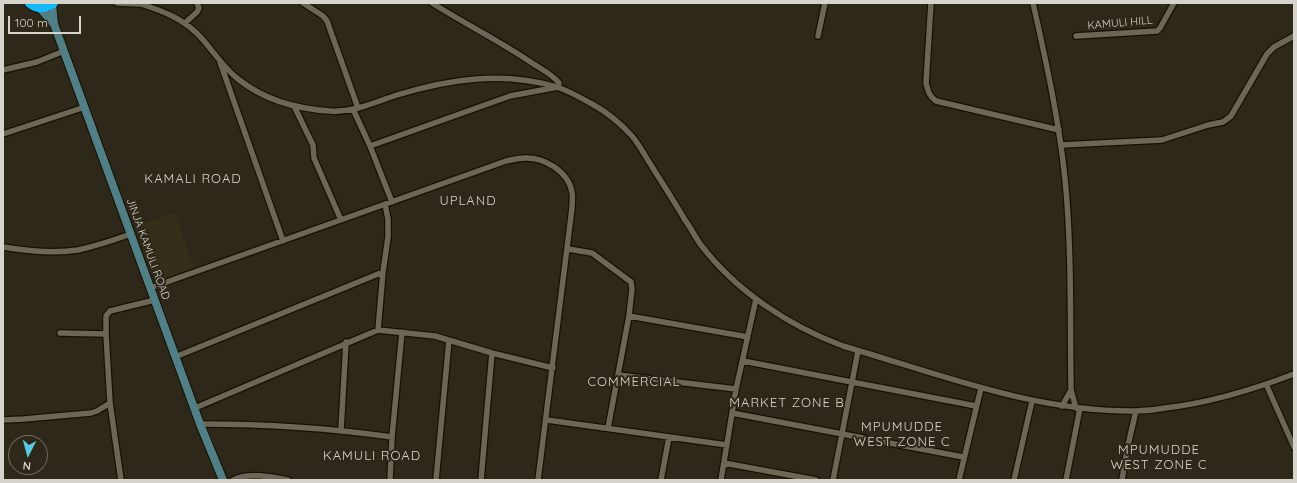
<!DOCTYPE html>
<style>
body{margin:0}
#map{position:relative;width:1297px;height:483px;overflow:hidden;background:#2d2819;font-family:Quicksand,sans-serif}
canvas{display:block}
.frame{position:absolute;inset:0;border:4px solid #d6d3ca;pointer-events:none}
.north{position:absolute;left:8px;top:435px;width:40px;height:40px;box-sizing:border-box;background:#2d2819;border:1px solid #716c60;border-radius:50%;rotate:186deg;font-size:11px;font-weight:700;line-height:16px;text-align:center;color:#d6d3ca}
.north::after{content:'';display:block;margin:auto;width:14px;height:18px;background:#58c9e3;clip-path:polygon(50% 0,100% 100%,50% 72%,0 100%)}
.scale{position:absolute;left:8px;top:16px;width:73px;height:18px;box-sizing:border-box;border:2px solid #d6d3ca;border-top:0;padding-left:5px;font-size:12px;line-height:14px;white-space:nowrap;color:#d6d3ca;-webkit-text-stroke:3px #2d2819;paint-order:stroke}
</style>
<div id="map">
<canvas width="1297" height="483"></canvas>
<div class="frame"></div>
<div class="north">N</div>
<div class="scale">100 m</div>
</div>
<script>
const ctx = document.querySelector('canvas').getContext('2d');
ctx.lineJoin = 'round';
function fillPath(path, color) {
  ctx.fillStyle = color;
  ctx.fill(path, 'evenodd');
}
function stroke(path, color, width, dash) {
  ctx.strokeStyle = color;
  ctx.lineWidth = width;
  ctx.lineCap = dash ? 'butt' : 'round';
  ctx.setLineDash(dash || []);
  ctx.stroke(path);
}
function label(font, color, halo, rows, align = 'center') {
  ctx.font = font + ' Quicksand,sans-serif';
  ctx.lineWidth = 4;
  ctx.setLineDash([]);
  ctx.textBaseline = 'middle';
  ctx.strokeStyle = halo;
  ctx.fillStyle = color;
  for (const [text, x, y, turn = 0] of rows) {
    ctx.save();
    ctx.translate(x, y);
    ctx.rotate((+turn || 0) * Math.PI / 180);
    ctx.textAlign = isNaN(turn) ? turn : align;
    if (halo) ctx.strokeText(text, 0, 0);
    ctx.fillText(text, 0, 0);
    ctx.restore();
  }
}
const built = new Path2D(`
 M174,212L195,270L156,284L135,227Z`);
const street = new Path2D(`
 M117,3L140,4
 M138,3C163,11 186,19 204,41C215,54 225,69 238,79C264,100 298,109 330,111C353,113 375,102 397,95C450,79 502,71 557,87C569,91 581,98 592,104C607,112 621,124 632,136C639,144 645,156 651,165C662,183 674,201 685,220C691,228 695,237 701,245C736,291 789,326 843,346C939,374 1034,412 1135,411C1145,411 1155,410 1165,408C1210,403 1252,390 1294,374
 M303,3L323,16L327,21L358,108
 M931,3L926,83C928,91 929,96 936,101L1059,130
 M1033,3C1046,61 1059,120 1065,179C1072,249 1070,320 1071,390L1076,408
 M185,23L197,12L199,8L197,3
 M818,36L825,3
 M1076,36L1157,31L1160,28L1174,3
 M220,62L283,241
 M3,70L37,62L64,51
 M294,106L313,145L314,158L341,220
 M353,109L370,146L392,202
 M3,134L85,107
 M1061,145L1162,140L1208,125L1223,122L1231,116L1267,54L1274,47L1294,36
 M370,146L510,96L558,87L559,83C552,74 541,69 532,63C500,41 465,24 432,3
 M3,247C27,251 53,254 78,250C96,246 114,240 131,234
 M568,249L592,253L631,282L632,289L629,316L608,428
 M150,288L506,161C512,160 518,158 524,158C544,157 568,171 572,192C573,197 572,203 572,208L538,480
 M629,316L748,337
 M378,330L383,272L388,237V219L385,204
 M60,333L106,334V316L110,311L155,300
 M175,357L383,272
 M743,361L976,406
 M618,375L736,389
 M1266,384L1294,447
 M110,403L121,480
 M1062,406L1071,390
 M195,408L378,330L435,336L492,353L553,368
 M732,413L963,457
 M3,420L24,419L91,413L97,411L110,403L106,334
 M547,420L727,445
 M200,424C264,424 328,428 392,437
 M341,430L346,342
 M724,463L816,480
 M233,480C246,472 272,477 288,480
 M390,480L392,437L402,332
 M436,480L449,340
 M481,480L492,353
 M661,480L669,437
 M721,480L736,389L756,299
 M833,480L858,351
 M959,480L981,388
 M1014,480L1032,401
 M1066,480L1080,408
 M1122,480L1128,445L1136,411`);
const secondary = new Path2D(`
 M52,4L54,24L200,424L223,480
 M39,7L54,24`);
const highway = new Path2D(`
 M30,3C37,9 45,8 53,3`);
const streetNames = [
 ["KAMULI HILL",1120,23,-5],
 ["JINJA KAMULI ROAD",148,249,70]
];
const quarterNames = [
 ["KAMALI ROAD",193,179],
 ["UPLAND",468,201],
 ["COMMERCIAL",634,382],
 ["MARKET ZONE B",787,403],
 ["MPUMUDDE",902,427],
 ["WEST ZONE C",902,442],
 ["MPUMUDDE",1159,450],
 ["WEST ZONE C",1159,465],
 ["KAMULI ROAD",372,456]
];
fillPath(built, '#352e18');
stroke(street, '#151104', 8);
stroke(secondary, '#151104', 10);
stroke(highway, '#151104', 12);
stroke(street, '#6b6655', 5.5);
stroke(secondary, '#517f86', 8);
stroke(highway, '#14b9f9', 10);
label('11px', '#d6d3ca', '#2d2819', streetNames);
ctx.letterSpacing = '1px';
label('13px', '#d6d3ca', '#2d2819', quarterNames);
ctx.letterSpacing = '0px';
</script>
